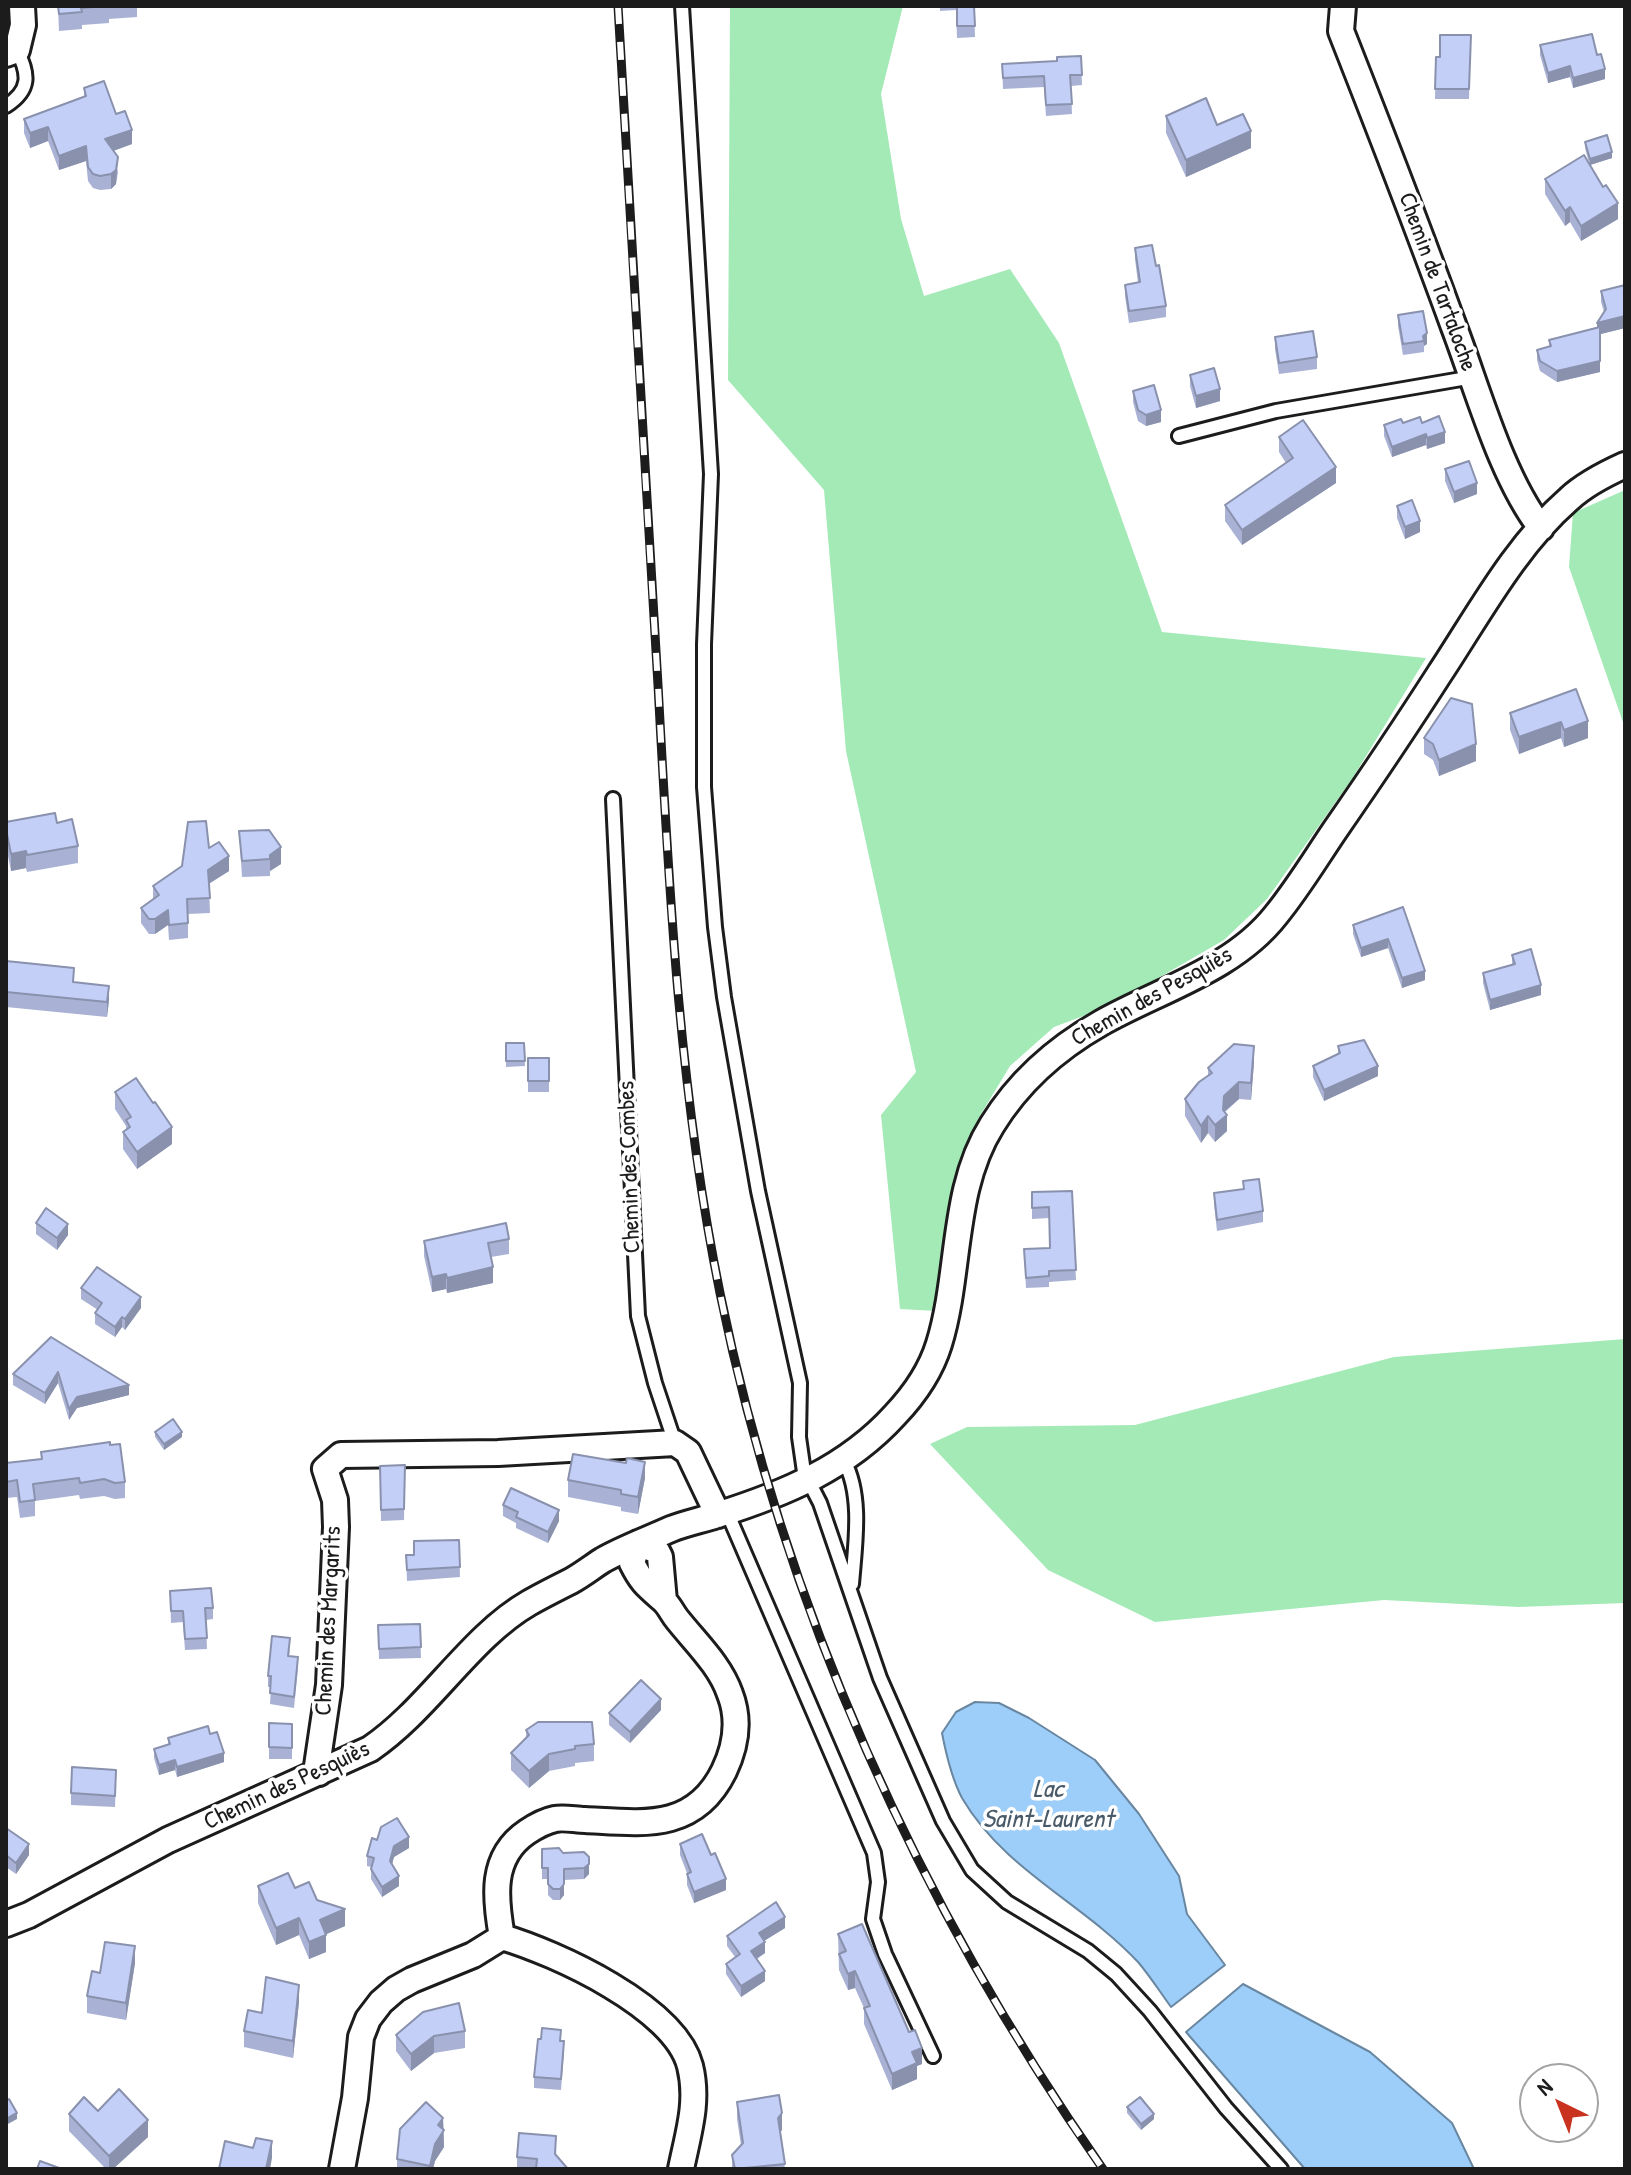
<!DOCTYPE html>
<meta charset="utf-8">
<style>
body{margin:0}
#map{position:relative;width:1631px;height:2175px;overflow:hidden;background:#fff;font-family:"Patrick Hand",sans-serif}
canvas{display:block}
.frame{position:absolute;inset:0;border:8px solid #1c1c1c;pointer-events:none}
.north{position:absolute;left:1519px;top:2063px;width:80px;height:80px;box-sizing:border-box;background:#fff;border:2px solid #a4a4a4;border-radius:50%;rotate:317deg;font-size:22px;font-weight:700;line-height:32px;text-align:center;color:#1c1c1c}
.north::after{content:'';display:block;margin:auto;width:28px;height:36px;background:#c8321e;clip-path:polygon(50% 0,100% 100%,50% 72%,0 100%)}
</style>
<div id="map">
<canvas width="1631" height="2175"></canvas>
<div class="frame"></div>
<div class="north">N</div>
</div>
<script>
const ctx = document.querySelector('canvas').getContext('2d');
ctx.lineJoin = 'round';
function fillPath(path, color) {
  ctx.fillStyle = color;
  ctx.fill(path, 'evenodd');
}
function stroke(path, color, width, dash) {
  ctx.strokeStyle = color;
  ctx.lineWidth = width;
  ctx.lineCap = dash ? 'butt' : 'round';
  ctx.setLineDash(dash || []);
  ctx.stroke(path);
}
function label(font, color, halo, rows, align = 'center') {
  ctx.font = font + ' "Patrick Hand",sans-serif';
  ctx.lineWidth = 7;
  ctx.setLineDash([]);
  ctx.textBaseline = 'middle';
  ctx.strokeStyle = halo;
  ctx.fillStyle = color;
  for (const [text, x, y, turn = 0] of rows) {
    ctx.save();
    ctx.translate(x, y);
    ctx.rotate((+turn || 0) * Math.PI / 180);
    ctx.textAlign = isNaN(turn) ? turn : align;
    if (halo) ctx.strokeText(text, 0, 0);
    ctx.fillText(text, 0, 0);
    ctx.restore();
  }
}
const green = new Path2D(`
 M730,6H903L881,94L901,219L924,296L1010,269L1059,343L1162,632L1426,658L1352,779L1267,899L1224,940L1110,1006L1054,1027L1010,1066L978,1119L950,1197L936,1311L900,1309L881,1115L916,1072L846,751L824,490L728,380Z
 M1625,490V728L1569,567L1573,513Z
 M1625,1339V1603L1519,1607L1384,1600L1155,1622L1048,1570L930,1444L967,1427L1135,1425L1394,1357Z`);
const water = new Path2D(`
 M975,1702L999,1703L1029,1718L1095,1760L1139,1814L1179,1876L1187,1914L1225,1965L1171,2007C1160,1992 1150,1976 1138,1962C1083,1903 1004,1870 962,1798C952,1779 946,1754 942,1733L956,1712Z
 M1243,1984L1370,2052L1452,2123L1474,2169H1305L1186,2032Z`);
const lane = new Path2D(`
 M682,6L711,474L704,644V787L715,927L724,997L758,1191L800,1383L799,1437L804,1472L820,1503L880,1678L943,1821L972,1870L1007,1902L1088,1951L1116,1974L1150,2011L1226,2108L1281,2169
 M6,106C31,90 29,74 17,50
 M1179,436L1276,411L1473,377
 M613,799L638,1316L655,1383L675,1443
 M844,1461C863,1495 855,1546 852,1584
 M727,1512L874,1853L878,1882L873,1919L885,1954L933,2056`);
const street = new Path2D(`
 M1343,6L1341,31C1380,130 1418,228 1454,327C1478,390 1501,476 1541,528
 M6,54L17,50L23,25L22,6
 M664,1601L660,1557L657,1551L638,1543L632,1563C642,1583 647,1586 663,1600C669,1605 672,1613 677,1619C696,1643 720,1665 730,1694C740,1720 736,1746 724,1771C694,1832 642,1823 585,1820C576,1820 564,1817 555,1819C545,1821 536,1826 527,1832C490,1857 495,1898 502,1937C556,1953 675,2007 690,2066C699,2102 688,2134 681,2169
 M319,1773L317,1766L329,1685L336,1527L335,1500L325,1469L341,1455L498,1453L675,1443L688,1452L718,1515
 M6,1924L29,1915L168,1840L370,1749C429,1709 470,1637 529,1603C543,1595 557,1588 571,1581C582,1575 592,1567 603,1560C624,1548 649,1539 671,1529C686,1523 702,1520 717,1515C784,1494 847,1468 895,1415C914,1395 931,1370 939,1344C961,1273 951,1190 992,1125C1019,1081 1057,1048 1101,1023C1159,990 1233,970 1276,915C1298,888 1316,858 1335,830C1371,778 1406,726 1440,673C1479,614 1515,546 1569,499C1585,484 1605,474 1625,465
 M342,2169L355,2098L361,2037L368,2019L381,2002L396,1989L412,1980L473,1955L502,1937`);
const rail = new Path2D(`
 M618,6C631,232 644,458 658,685C669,888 679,1092 720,1293C784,1608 919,1906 1103,2169`);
const wall = new Path2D(`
 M58,6H137V17L109,19V23L82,25V29L59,31Z
 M940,6H974L975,37L957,38L956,10L940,11Z
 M1471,35L1469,99H1435L1436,57H1440Z
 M1540,45L1605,79L1573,88L1570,77L1548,83L1540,55Z
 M1081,56L1082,85L1071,86L1072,114L1046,116L1044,87L1003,89L1002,64L1057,61Z
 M84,88L116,114L132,144L113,151L118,172L116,184L111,189L100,190L93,188L88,181L86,161L59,170L48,141L30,148L24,133V119L84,97Z
 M1166,116L1217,125L1251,148L1186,177L1166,133Z
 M1585,142L1612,158L1590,165L1618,219L1581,241L1570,222L1565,226L1545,194V179L1589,163L1585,148Z
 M1135,248L1166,306V317L1129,323L1125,296V285L1138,283L1135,259Z
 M1625,285V328L1600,334V372L1557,382L1540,371L1537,360V350L1549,347V340L1597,327L1604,312L1601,302V291Z
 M1398,315L1427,344L1424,346V352L1403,355L1398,326Z
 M1275,337L1317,357V369L1279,374L1275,349Z
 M1190,375L1220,401L1196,408L1190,386Z
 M1133,391L1161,422L1146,426L1138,421L1133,402Z
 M1403,423H1422L1445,443L1427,449L1426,445L1392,457L1384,436V425Z
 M1279,437L1336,483L1242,545L1225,521V505L1286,463L1279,452Z
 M1445,469L1477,494L1454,503L1445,481Z
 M1397,506L1420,532L1405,539L1397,518Z
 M1576,689L1588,738L1564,747L1561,738L1519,754L1510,730V713Z
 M1424,738L1476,761L1439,776L1433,760L1424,754Z
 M6,822L57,823L78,846V863L27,872L26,868L11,871L6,846Z
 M239,831L281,864L270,871V876L242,877Z
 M209,848L229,871L209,884L210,913L188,914V938L169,940L168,925L155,934H149L141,923V908L153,899V886Z
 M1403,907L1425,980L1402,988L1388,948L1361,957L1353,934V925Z
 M1512,955L1541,995L1490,1010L1483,983V973L1512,964Z
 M6,961L74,983L109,1000L107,1017L6,1007Z
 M506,1043H524L525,1066L506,1067Z
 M1338,1046L1378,1076L1324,1101L1313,1077V1066L1338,1055Z
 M528,1058H549V1092H528Z
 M1254,1062L1251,1100L1239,1099L1225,1112L1227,1131L1215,1142L1208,1133L1201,1143L1185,1116V1099L1208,1076V1068Z
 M115,1092L153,1103L172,1144L137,1169L123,1149V1132L126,1130V1126L115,1109Z
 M1243,1181L1263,1211V1222L1217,1231L1214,1204V1193L1243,1189Z
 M1072,1191L1076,1280L1049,1282V1287L1026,1288L1024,1249L1050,1248L1049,1218L1032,1219V1192Z
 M36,1223L68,1235L57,1250L36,1234Z
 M509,1239V1254L491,1257L493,1283L447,1293L446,1289L432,1292L424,1256V1241Z
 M81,1288L141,1308L125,1330L122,1327L115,1337L95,1324V1313L98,1310L81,1299Z
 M51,1337L129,1395L77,1408L69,1420L58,1383L45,1404L13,1385V1374Z
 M155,1432L182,1437L164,1450L155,1437Z
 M41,1452L125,1482V1498L115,1499L104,1496L80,1499L79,1495L35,1501V1516L20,1518L17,1497L6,1498V1463L41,1459Z
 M405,1465L404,1520L381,1521L380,1466Z
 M645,1478L638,1514L621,1511V1507L568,1497V1480Z
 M503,1505L559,1521L548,1543L516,1528V1523L503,1516Z
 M459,1540L460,1577L407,1581L406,1555H414Z
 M170,1591L213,1608V1619L206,1620L207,1649L185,1650L183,1622L171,1623Z
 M420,1624L421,1658L379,1659L378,1625Z
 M290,1649L289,1656L298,1668L294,1708L270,1704L271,1687H268V1676Z
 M661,1710L630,1743L609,1725V1713Z
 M269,1723L292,1724V1759H269Z
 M526,1730L594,1744V1761L575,1763V1766L549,1771L529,1788L511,1770V1753L526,1738Z
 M210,1734L224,1762L177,1777L175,1770L159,1775L154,1758V1749L168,1744V1738Z
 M116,1781L115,1807L71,1805V1793Z
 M6,1828L29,1855L16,1874L6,1867Z
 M680,1844L726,1890L694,1903L687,1885V1873L680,1855Z
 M409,1848L394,1857L392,1864L399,1886L382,1897L371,1879V1867L367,1866V1856Z
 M542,1849L563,1853L584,1852L589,1874L584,1879L564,1880V1895L560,1900H553L548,1895V1879H542Z
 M258,1886L295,1888L317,1900L345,1926L326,1934V1952L309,1959L299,1935L276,1945L258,1903Z
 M785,1928L764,1941L765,1953L757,1959L765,1981L741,1997L726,1974V1964L735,1957L727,1946V1936Z
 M838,1934L922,2064L917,2066V2079L892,2090L864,2024V2008L855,1988L848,1990L839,1970Z
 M135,1963L126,2020L87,2013V1996L100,1973Z
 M299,2002L293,2058L244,2047V2031L262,2013Z
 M465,2031V2048L434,2053L411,2071L396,2051V2035Z
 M561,2041L564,2053L561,2090L534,2088V2077Z
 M737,2102L782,2130L780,2132L785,2169H732V2155L741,2145L737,2119Z
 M1127,2107L1154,2119L1141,2130L1127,2113Z
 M98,2111L148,2137L113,2169H106L69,2131V2114Z
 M443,2118L444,2147L435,2161L433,2169H397V2159Z
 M556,2136L536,2169L517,2167V2157Z`);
const shadedWall = new Path2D(`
 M1570,66V77L1548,83V73Z
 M1605,69V79L1573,88V78Z
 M48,127V141L30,148V133Z
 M132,130V144L105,154V139Z
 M1251,131V148L1186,177V160Z
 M86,146V161L59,170V156Z
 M1612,152V158L1590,165V159Z
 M118,157L116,184L111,189V174Z
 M1618,203V219L1581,241V226Z
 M1570,207V222L1565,226V211Z
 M1625,316V328L1597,335V323Z
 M1427,333V344L1424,346L1423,336Z
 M1600,361V372L1557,382V371Z
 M1220,389V401L1196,408V396Z
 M1161,410V422L1146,426V415Z
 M1445,432V443L1427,449V438Z
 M1426,434V445L1392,457V447Z
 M1336,467V483L1242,545V530Z
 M1477,483V494L1454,503V492Z
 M1420,521V532L1405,539V527Z
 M1588,721V738L1564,747V730Z
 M1561,722V738L1519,754V737Z
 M1476,744V761L1439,776V760Z
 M281,847V864L270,871V855Z
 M26,851V868L11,871V854Z
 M229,856V871L208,884V870Z
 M168,910V925L155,934V919Z
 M1388,939V948L1361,957V948Z
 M1425,971V980L1402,988V978Z
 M1541,985V995L1490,1010V1000Z
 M109,986V1000L107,1017V1002Z
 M1254,1046V1062L1251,1100V1083Z
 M1378,1066V1076L1324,1101V1090Z
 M1239,1082V1099L1224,1112L1227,1115V1131L1215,1142V1125L1224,1096Z
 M1208,1116V1133L1201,1143V1126Z
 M172,1127V1144L137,1169V1152Z
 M68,1224V1235L57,1250V1238Z
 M493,1267V1283L447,1293V1278Z
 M446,1274V1289L432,1292V1277Z
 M141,1297V1308L125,1330V1319Z
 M122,1317V1327L115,1337V1327Z
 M58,1372V1383L45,1404V1393Z
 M129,1385V1395L77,1408L69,1420V1409L77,1397Z
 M182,1432V1437L164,1450V1444Z
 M645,1462V1478L638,1514V1497Z
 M559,1510V1521L548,1543V1532Z
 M661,1699V1710L630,1743V1732Z
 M224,1753V1762L177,1777V1767Z
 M549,1754V1771L529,1788V1771Z
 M175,1760V1770L159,1775V1765Z
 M409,1837V1848L394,1857L390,1872V1861L394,1846Z
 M29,1844V1855L16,1874V1863Z
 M589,1864V1874L584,1879V1868Z
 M399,1876V1886L382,1897V1887Z
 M726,1879V1890L694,1903V1892Z
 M564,1884V1895L560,1900V1889Z
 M345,1909V1926L320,1937V1920Z
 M785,1917V1928L759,1944V1933Z
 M299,1918V1935L276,1945V1928Z
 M326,1935V1952L309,1959V1942Z
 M765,1942V1953L751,1962V1951Z
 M135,1946V1963L126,2020V2003Z
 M765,1971V1981L741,1997V1986Z
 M855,1971V1988L848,1990V1974Z
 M299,1985V2002L293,2058V2041Z
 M434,2036V2053L411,2071V2054Z
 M922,2048V2064L917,2066V2079L892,2090V2074L912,2052Z
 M17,2113V2119L6,2125V2119Z
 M782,2113V2130L778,2135V2118Z
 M1154,2114V2119L1141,2130V2124Z
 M443,2118L444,2147L435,2161L433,2169H430L438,2125Z
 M148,2120V2137L113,2169H109V2156Z
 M272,2141V2158L270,2169H266Z`);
const building = new Path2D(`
 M58,6H106L81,8L82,12L59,14Z
 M957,6H974L975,26H957Z
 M1592,34L1597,55L1601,54L1605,69L1573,78L1570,66L1548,73L1540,45Z
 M1440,35H1471L1469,89H1435L1436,57H1440Z
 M1081,56L1082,75H1070L1072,104L1046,105L1044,76L1003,78L1002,64L1057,61V57Z
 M104,81L116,114L125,111L132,130L105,139L118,157L116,170L111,174L100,176L93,174L88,167L86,146L59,156L48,127L30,133L24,119L86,96L84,88Z
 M1206,98L1217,125L1243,114L1251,131L1186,160L1166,116Z
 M1607,135L1612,152L1590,159L1585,142Z
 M1584,155L1603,187L1606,185L1618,203L1581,226L1570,207L1565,211L1545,179Z
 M1152,245L1156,266L1159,265L1166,306L1129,311L1125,285L1140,282L1135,248Z
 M1625,285V316L1597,323L1606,309L1601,291Z
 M1423,311L1427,333L1423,336L1424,341L1403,344L1398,315Z
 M1600,327V361L1557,371L1540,361L1537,350L1551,346L1549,340Z
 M1313,331L1317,357L1279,363L1275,337Z
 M1214,368L1220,389L1196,396L1190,375Z
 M1154,385L1161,410L1146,415L1138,410L1133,391Z
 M1439,416L1445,432L1427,438L1426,434L1392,447L1384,425L1401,419L1403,423L1420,417L1422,423Z
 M1303,420L1336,467L1242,530L1225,505L1293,458L1279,437Z
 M1469,461L1477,483L1454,492L1445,469Z
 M1412,500L1420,521L1405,527L1397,506Z
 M1576,689L1588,721L1564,730L1561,722L1519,737L1510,713Z
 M1451,698L1472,704L1476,744L1439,760L1433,744L1424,738Z
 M55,813L57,823L72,819L78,846L27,855L26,851L11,854L6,829V822Z
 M206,821L209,848L219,842L229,856L208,870L210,898L187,899L188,923L169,925L168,910L155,919H149L141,908L159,895L153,886L182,866L188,822Z
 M269,830L281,847L270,855V859L242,861L239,831Z
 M1403,907L1425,971L1402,978L1388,939L1361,948L1353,925Z
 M1531,949L1541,985L1490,1000L1483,973L1515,964L1512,955Z
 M6,961L74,968L73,982L109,986L107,1002L6,992Z
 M1364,1040L1378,1066L1324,1090L1313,1066L1340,1053L1338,1046Z
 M506,1043H524L525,1061H506Z
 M1234,1044L1254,1046L1251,1083L1239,1082L1224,1096L1223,1110L1227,1115L1215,1125L1208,1116L1201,1126L1185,1099L1199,1082L1212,1073L1208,1068Z
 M528,1058H549V1081H528Z
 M136,1078L153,1103L155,1102L172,1127L137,1152L123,1132L130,1127L126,1120L131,1117L115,1092Z
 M1259,1179L1263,1211L1217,1220L1214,1193L1244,1189L1243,1181Z
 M1072,1191L1076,1270L1049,1271V1276L1026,1278L1024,1249L1050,1248L1049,1207L1032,1208V1192Z
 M46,1208L68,1224L57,1238L36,1223Z
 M506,1223L509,1239L488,1243L493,1267L447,1278L446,1274L432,1277L424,1241Z
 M97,1267L141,1297L125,1319L122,1317L115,1327L95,1313L102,1303L81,1288Z
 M51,1337L129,1385L77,1397L69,1409L58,1372L45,1393L13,1374Z
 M173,1419L182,1432L164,1444L155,1432Z
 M110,1442V1445L120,1444L125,1482L115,1483L104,1479L80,1483L79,1478L33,1484L35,1500L20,1502L17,1480L6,1482V1463L42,1459L41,1452Z
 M573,1454L626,1463L627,1458L645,1462L638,1497L621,1494V1490L568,1480Z
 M405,1465L404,1509L381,1510L380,1466Z
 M511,1488L559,1510L548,1532L516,1517L518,1512L503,1505Z
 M459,1540L460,1567L407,1570L406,1555H414V1541Z
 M211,1588L213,1608H205L207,1638L185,1639L183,1611H171L170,1591Z
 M420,1624L421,1647L379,1649L378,1625Z
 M272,1636L290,1638L288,1656L298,1657L294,1697L270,1693L271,1676H268Z
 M641,1680L661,1699L630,1732L609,1713Z
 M538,1722H592L594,1744L575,1746V1749L549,1754L529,1771L511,1753L529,1735L526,1730Z
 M269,1723L292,1724V1748L269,1747Z
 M208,1726L210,1734L217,1732L224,1753L177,1767L175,1760L159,1765L154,1749L170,1744L168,1738Z
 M72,1767L116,1770L115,1796L71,1793Z
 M397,1818L409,1837L394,1846L390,1861L399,1876L382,1887L371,1869L374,1858L367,1856L372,1838L377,1840L381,1827Z
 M6,1828L29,1844L16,1863L6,1855Z
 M702,1834L711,1855L715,1853L726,1879L694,1892L687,1874L691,1872L680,1844Z
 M559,1848L563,1853L584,1852L589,1857V1864L584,1868L564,1869V1884L560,1889H553L548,1884V1868H542V1849Z
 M288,1873L295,1888L309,1882L317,1900L345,1909L320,1920L326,1935L309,1942L299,1918L276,1928L258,1886Z
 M776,1902L785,1917L759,1933L765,1942L751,1951L765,1971L741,1986L726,1964L740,1954L727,1936Z
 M862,1924L909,2032L915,2030L922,2048L912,2052L917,2063L892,2074L864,2008L870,2006L855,1971L848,1974L839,1954L846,1951L838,1934Z
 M105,1942L135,1946L126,2003L87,1996L92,1971L100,1973Z
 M266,1977L299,1985L293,2041L244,2031L248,2010L262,2013Z
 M459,2003L465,2031L434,2036L411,2054L396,2035L423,2012Z
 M542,2028L561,2030L560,2041H564L561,2079L534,2077L538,2039H541Z
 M119,2089L148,2120L109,2156L69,2114L84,2097L98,2111Z
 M779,2095L782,2113L778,2118L785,2164L735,2169L732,2155L743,2143L737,2102Z
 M1140,2097L1154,2114L1141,2124L1127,2107Z
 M9,2099L17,2113L6,2119V2101Z
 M426,2102L443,2118L438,2125L444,2130L435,2144L430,2166L397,2159L400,2129Z
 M519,2133L556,2136L555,2154L568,2169H536L537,2159L517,2157Z
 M256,2138L272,2141L266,2169H219L225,2141L253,2148Z
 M40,2161L62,2169H37Z`);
const streetNames = [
 ["Chemin de Tartaloche",1437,282,70],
 ["Chemin des Pesquiès",1152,997,-29],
 ["Chemin des Combes",630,1167,-92],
 ["Chemin des Margarits",329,1621,-87],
 ["Chemin des Pesquiès",287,1786,-25]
];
const waterNames = [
 ["Lac",1048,1790],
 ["Saint-Laurent",1048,1820]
];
fillPath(green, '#a4eab7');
fillPath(water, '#9dcef9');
stroke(water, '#6987a1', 2);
stroke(lane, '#1c1c1c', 18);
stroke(street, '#1c1c1c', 30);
stroke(lane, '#fff', 12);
stroke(street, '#fff', 24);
stroke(rail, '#1c1c1c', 9);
stroke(rail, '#fff', 6, [18]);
fillPath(wall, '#a9b2d4');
fillPath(shadedWall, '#8991ad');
fillPath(building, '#c4cff7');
stroke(building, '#8991ad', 2);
label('24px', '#1c1c1c', '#fff', streetNames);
label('italic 26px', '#495a69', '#fff', waterNames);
</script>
